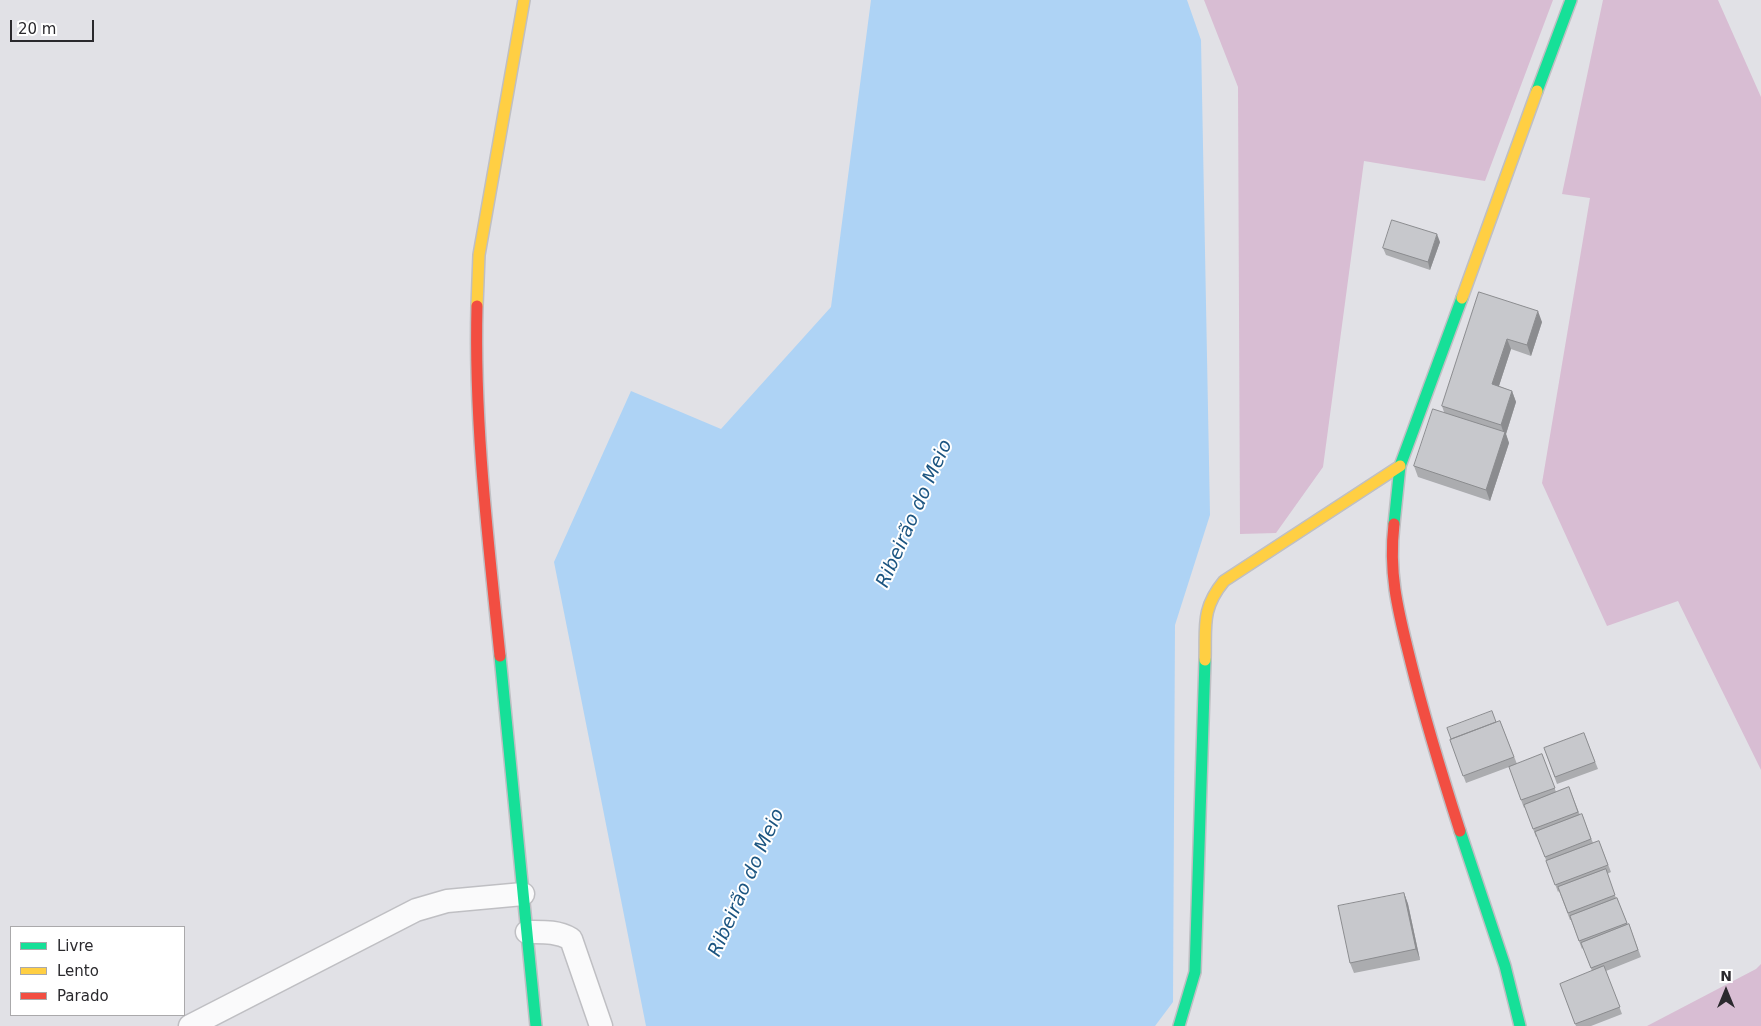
<!DOCTYPE html>
<meta charset="utf-8">
<style>
body{margin:0}
#map{position:relative;width:1761px;height:1026px;overflow:hidden;background:#e1e1e6;font-family:"DejaVu Sans",sans-serif}
canvas{display:block}
.legend{position:absolute;left:10px;top:926px;width:175px;height:90px;box-sizing:border-box;background:#fff;border:1px solid #aaa9ab;margin:0;padding:6px 9px;list-style:none;font-size:15px;color:#2a292d}
.legend li{display:flex;align-items:center;gap:10px;height:25px}
.legend b{width:25px;border:1px solid #aaa9ab}
.north{position:absolute;left:1701px;top:966px;width:50px;height:50px;-webkit-text-stroke:4px #fff;paint-order:stroke;rotate:0deg;font-size:14px;font-weight:700;line-height:20px;text-align:center;color:#2a292d}
.north::after{content:'';display:block;margin:auto;width:18px;height:22px;background:#2a292d;clip-path:polygon(50% 0,100% 100%,50% 72%,0 100%)}
.scale{position:absolute;left:10px;top:20px;width:84px;height:22px;box-sizing:border-box;border:2px solid #2a292d;border-top:0;padding-left:6px;font-size:15px;line-height:18px;white-space:nowrap;color:#2a292d;-webkit-text-stroke:4px #fff;paint-order:stroke}
</style>
<div id="map">
<canvas width="1761" height="1026"></canvas>
<ul class="legend">
<li><b style="height:6px;background:#16e098"></b>Livre</li>
<li><b style="height:6px;background:#ffcf43"></b>Lento</li>
<li><b style="height:6px;background:#f24e42"></b>Parado</li>
</ul>
<div class="north">N</div>
<div class="scale">20 m</div>
</div>
<script>
const ctx = document.querySelector('canvas').getContext('2d');
ctx.lineJoin = 'round';
function fillPath(path, color) {
  ctx.fillStyle = color;
  ctx.fill(path, 'evenodd');
}
function stroke(path, color, width, dash) {
  ctx.strokeStyle = color;
  ctx.lineWidth = width;
  ctx.lineCap = dash ? 'butt' : 'round';
  ctx.setLineDash(dash || []);
  ctx.stroke(path);
}
function label(font, color, halo, rows, align = 'center') {
  ctx.font = font + ' "DejaVu Sans",sans-serif';
  ctx.lineWidth = 4;
  ctx.setLineDash([]);
  ctx.textBaseline = 'middle';
  ctx.strokeStyle = halo;
  ctx.fillStyle = color;
  for (const [text, x, y, turn = 0] of rows) {
    ctx.save();
    ctx.translate(x, y);
    ctx.rotate((+turn || 0) * Math.PI / 180);
    ctx.textAlign = isNaN(turn) ? turn : align;
    if (halo) ctx.strokeText(text, 0, 0);
    ctx.fillText(text, 0, 0);
    ctx.restore();
  }
}
const green = new Path2D(`
 M1204,0H1553L1485,181L1364,161L1323,467L1276,533L1240,534L1238,87Z
 M1603,0H1718L1761,97V770L1678,601L1607,626L1542,483L1590,198L1562,194Z
 M1761,964V1026H1647L1756,969Z`);
const water = new Path2D(`
 M871,0H1187L1201,40L1210,515L1175,625L1173,1002L1155,1026H646L554,562L631,391L721,429L831,307Z`);
const street = new Path2D(`
 M527,932C543,932 557,931 571,939L601,1026
 M190,1026L416,910L447,901L523,894`);
const fast = new Path2D(`
 M1537,91L1571,0
 M1394,524L1400,466L1462,298
 M500,656L536,1026
 M1460,831L1505,966L1520,1026
 M1179,1026L1195,972L1205,660`);
const slow = new Path2D(`
 M1462,298L1537,91
 M477,306L479,255L524,0
 M1205,660C1206,626 1201,609 1224,581L1400,466`);
const jam = new Path2D(`
 M477,306C474,423 488,539 500,656
 M1394,524C1388,576 1399,614 1411,663C1425,720 1442,775 1460,831`);
const wall = new Path2D(`
 M1440,242L1430,270L1386,255L1383,248Z
 M1479,292L1542,322L1531,356L1511,349L1499,386L1512,391L1516,402L1506,434L1509,443L1490,501L1418,477L1414,466L1444,412L1442,406Z
 M1500,721L1517,764L1466,783L1450,740Z
 M1584,733L1598,769L1557,784L1544,748Z
 M1542,754L1556,792L1569,787L1580,815L1582,814L1593,843L1599,841L1611,872L1607,874L1616,898H1617L1628,925L1629,924L1641,957L1606,971L1622,1014L1591,1026H1576L1560,984L1592,971L1583,948L1582,949L1571,920H1570L1559,891L1558,892L1537,836L1536,837L1525,807L1524,808L1509,767Z
 M1404,893L1408,904L1420,960L1354,973L1350,963Z`);
const shadedWall = new Path2D(`
 M1437,234L1440,242L1430,270L1428,262Z
 M1538,311L1542,322L1531,356L1527,345Z
 M1507,339L1511,349L1496,395L1492,384Z
 M1512,391L1516,402L1506,434L1509,443L1490,501L1486,490L1504,434L1501,425Z
 M1404,893L1408,904L1420,960L1416,949Z`);
const building = new Path2D(`
 M1392,220L1437,234L1428,262L1383,248Z
 M1479,292L1538,311L1527,345L1507,339L1492,384L1512,391L1501,425L1442,406Z
 M1433,409L1505,432L1486,490L1414,466Z
 M1492,711L1496,722L1451,739L1447,728Z
 M1500,721L1514,757L1463,776L1450,740Z
 M1584,733L1595,762L1555,777L1544,748Z
 M1542,754L1555,788L1521,800L1509,767Z
 M1569,787L1578,812L1533,829L1524,805Z
 M1582,814L1591,839L1545,857L1535,832Z
 M1599,841L1608,865L1555,885L1546,861Z
 M1606,869L1615,895L1568,913L1558,887Z
 M1404,893L1416,949L1350,963L1338,906Z
 M1617,898L1627,923L1579,941L1570,916Z
 M1629,924L1638,950L1591,968L1581,943Z
 M1604,966L1620,1007L1575,1024L1560,984Z`);
const waterNames = [
 ["Ribeirão do Meio",915,514,-66],
 ["Ribeirão do Meio",747,883,-66]
];
fillPath(green, '#d8bdd3');
fillPath(water, '#aed3f5');
stroke(street, '#bfbfc3', 25);
stroke(fast, '#bfbfc3', 14);
stroke(slow, '#bfbfc3', 14);
stroke(jam, '#bfbfc3', 14);
stroke(street, '#fafafb', 22);
stroke(fast, '#16e098', 11);
stroke(slow, '#ffcf43', 11);
stroke(jam, '#f24e42', 11);
fillPath(wall, '#abacaf');
fillPath(shadedWall, '#8b8c8f');
fillPath(building, '#c7c8cc');
stroke(building, '#8b8c8f', 1);
label('italic 19px', '#1c5581', '#fff', waterNames);
</script>
